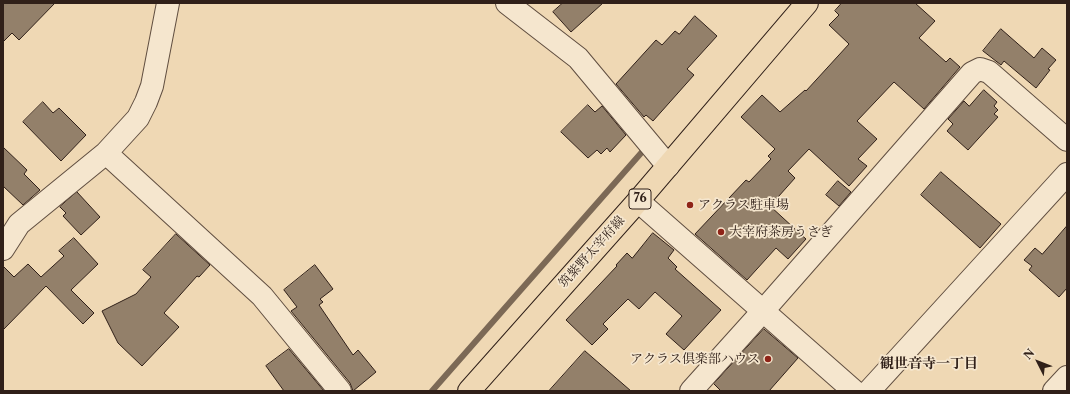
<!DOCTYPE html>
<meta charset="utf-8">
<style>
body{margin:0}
#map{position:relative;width:1070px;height:394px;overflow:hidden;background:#efd8b4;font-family:"Libre Caslon Text",serif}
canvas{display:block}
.frame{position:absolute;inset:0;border:4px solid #302019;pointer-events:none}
.north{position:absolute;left:1018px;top:342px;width:40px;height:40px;-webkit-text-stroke:3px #f5e6ce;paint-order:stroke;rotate:312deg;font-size:11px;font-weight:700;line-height:16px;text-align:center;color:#302019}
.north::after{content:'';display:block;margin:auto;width:14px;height:18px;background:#302019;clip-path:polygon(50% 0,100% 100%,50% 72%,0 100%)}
</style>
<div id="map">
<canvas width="1070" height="394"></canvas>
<div class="frame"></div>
<div class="north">N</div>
</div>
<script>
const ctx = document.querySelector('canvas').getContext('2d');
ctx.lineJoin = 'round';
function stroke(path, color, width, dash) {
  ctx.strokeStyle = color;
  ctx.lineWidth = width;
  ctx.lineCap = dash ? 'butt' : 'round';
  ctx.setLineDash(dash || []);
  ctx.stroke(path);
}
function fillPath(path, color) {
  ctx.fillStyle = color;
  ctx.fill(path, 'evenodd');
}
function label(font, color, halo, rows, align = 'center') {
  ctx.font = font + ' "Libre Caslon Text","Noto Serif JP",serif';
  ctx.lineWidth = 3.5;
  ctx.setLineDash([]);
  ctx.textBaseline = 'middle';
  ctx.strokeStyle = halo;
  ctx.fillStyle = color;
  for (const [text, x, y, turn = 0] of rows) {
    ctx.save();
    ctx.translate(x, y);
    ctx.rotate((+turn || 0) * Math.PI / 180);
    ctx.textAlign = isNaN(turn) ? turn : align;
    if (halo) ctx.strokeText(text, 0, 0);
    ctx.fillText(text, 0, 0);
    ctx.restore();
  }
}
const stream = new Path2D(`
 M432,391L642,152`);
const building = new Path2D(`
 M3,3H55L19,40L12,33L3,42Z
 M563,3H603L571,32L553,12Z
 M842,3H915L935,21L919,38L946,62L950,58L960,67L924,109L894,82L857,121L877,139L858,159L867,166L849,186L809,149L788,171L795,178L770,206L806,239L788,259L776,248L747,280L695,234L746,180L749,182L771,159L768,156L775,149L741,117L762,95L780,112L805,90L806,91L849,44L829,25L839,15L835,11Z
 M695,16L717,36L687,69L694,75L653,121L646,115L644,117L616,84L656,40L662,45L675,31L679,34Z
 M1001,29L1034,58L1042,48L1056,60L1048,69L1050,70L1036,88L1004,61L1001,65L983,51Z
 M984,90L997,102L994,106L998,110L994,114L998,117L968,150L947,131L953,124L948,119L964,101L969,106Z
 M43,102L53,113L59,108L86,135L61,161L23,122Z
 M588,105L595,112L602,106L626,135L610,152L607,148L601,154L597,150L588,158L561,132Z
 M3,147L27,170L24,174L40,190L23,205L3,186Z
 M941,172L1001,224L980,248L921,195Z
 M838,181L851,192L839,206L826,195Z
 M77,192L100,217L81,235L63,216L66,213L60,207Z
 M1067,226V288L1059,297L1029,270L1032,266L1024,260L1035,248L1042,254Z
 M653,233L674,250L668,258L677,267L675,269L721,310L684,350L666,334L682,316L655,292L639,309L628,299L603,324L608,329L592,345L566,320L617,266L616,265L627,253L632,258Z
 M176,234L210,265L199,277L197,276L164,313L179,327L142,366L118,343L102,311L136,294L151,277L143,270Z
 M74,238L98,264L71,290L94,313L83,324L46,286L3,330V266L14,277L28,264L41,277L64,256L59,251Z
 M315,265L333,289L320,299L323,302L319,305L353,355L358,350L376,372L353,391L350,383L291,311L297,307L284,290Z
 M764,329L798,358L769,391H721L714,384Z
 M289,349L324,391H284L266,366Z
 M585,351L631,391H549Z`);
const minor = new Path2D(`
 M507,3L578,58L668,166
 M106,153L262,296L340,391
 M638,201L854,391
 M3,249L19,224L106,153L138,118L146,102L152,86L168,3
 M691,391L763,311L972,73L980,69L989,72L1067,140
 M869,391L1067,174
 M1054,391L1067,377`);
const major = new Path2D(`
 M469,391L638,201L807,3`);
const markers = [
 [690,205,4,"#8f2418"],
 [721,232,4,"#8f2418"],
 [768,359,4,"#8f2418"]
];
const shields = [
 [640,199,22]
];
const shieldNames = [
 ["76",640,199]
];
const poiNames = [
 ["アクラス駐車場",698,205],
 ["大宰府茶房うさぎ",729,232],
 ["アクラス倶楽部ハウス",760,359,"right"]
];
const streetNames = [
 ["筑紫野太宰府線",592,252,-48]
];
const neighbourhoodNames = [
 ["観世音寺一丁目",929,364]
];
stroke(stream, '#7c6956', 6);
fillPath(building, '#93806a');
stroke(building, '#302019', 1);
stroke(minor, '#604e40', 24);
stroke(major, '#302019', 24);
stroke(minor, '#f5e6ce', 22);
stroke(major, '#efd8b4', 22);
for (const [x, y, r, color] of markers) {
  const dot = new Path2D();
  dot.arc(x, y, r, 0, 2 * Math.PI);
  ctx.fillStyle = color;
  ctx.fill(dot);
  stroke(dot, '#f5e6ce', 1.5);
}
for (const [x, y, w] of shields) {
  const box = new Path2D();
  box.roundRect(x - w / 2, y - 10, w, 20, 3);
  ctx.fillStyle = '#f5e6ce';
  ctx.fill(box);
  stroke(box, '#302019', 1);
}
label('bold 12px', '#302019', null, shieldNames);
label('13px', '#302019', '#f5e6ce', poiNames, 'left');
label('13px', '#302019', '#f5e6ce', streetNames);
label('bold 14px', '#302019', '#f5e6ce', neighbourhoodNames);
</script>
